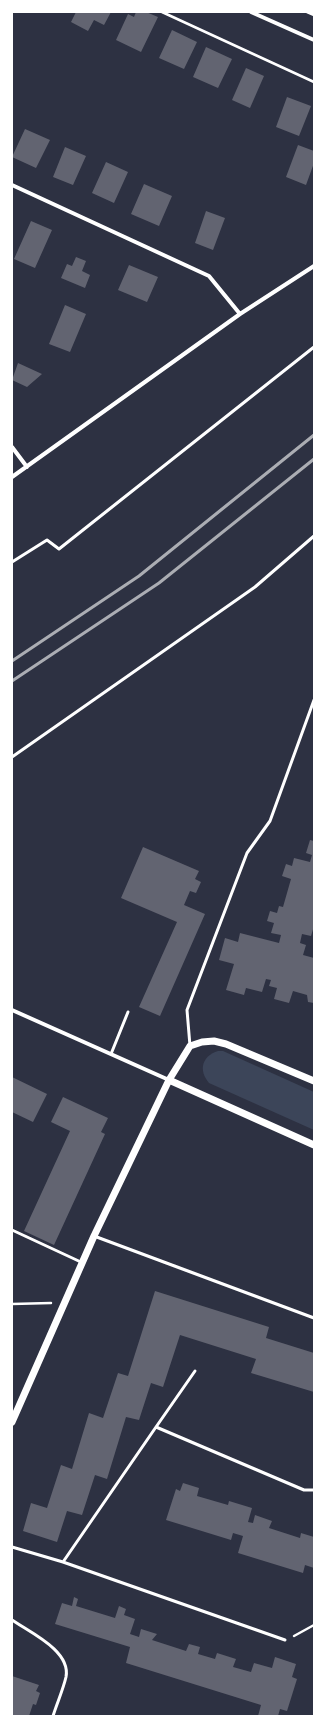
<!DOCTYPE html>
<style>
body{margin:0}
#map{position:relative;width:326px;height:1728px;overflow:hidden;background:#2d3142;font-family:Spectral,serif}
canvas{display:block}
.frame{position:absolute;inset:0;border:13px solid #fff;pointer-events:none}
</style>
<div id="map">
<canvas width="326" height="1728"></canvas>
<div class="frame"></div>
</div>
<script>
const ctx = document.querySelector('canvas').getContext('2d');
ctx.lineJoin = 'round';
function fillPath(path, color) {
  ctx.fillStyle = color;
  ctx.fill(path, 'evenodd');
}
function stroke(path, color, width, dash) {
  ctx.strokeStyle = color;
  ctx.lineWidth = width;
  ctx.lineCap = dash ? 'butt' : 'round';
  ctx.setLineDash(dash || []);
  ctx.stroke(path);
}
const green = new Path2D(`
 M218,1051H223L314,1092V1130L209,1083C198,1070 202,1056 218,1051Z`);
const building = new Path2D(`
 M76,12H111L104,25L94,20L88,31L71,22Z
 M136,12H146L158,17L141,52L116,40L128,14L134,17Z
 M172,30L197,42L184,69L159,58Z
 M206,47L232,59L218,88L193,77Z
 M246,68L264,76L250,108L232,100Z
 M287,97L311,106L299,136L276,127Z
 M25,129L50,140L36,168L12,157Z
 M298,145L314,151V163L306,185L286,177Z
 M65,147L86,156L73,185L53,177Z
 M106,162L128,172L114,203L92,193Z
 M144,184L172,196L159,226L131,214Z
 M206,211L225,218L213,250L195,243Z
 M31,221L52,230L35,268L14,259Z
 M76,257L86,261L82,271L90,275L85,288L61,278L67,264L72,266Z
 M129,265L158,277L147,302L118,290Z
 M65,305L86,314L70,352L49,344Z
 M18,363L42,374L27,387L12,380Z
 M310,840L314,841V926L311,936L302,934L300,943L306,945L303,955L314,958V1003L308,1002L307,995L293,991L289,1003L274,999L277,988L269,986L271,980L266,979L262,992L246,988L244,995L226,990L234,964L219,960L225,938L238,942L240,933L279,943L281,935L271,933L274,923L267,921L270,911L277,913L279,906L283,907L291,879L282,876L286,864L292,866L294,858L310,862L312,855L306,853Z
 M143,847L199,871L195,879L201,882L196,893L190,891L184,905L205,914L160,1016L139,1007L177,922L121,898Z
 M12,1077L47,1094L33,1122L12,1112Z
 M63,1097L108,1118L101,1132L105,1134L54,1245L24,1231L70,1131L51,1122Z
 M155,1291L269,1327L266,1338L314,1353V1392L251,1373L256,1359L180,1335L163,1387L151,1383L139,1420L126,1417L107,1479L95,1475L82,1515L67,1511L57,1542L23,1531L31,1503L47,1508L61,1465L72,1469L89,1413L103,1418L118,1373L128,1376Z
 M183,1483L199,1488L197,1496L228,1505L229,1501L252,1508L248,1522L253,1523L255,1515L272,1521L269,1528L300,1538L301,1533L314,1537V1568L305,1565L303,1573L238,1553L243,1536L233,1533L231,1540L166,1520L176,1489L180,1491Z
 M74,1597L78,1599L76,1606L115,1618L119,1606L126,1609L124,1615L135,1619L130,1634L139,1637L141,1629L157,1634L152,1640L186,1651L189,1644L200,1647L198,1654L215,1659L217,1653L236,1659L233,1667L251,1672L254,1663L272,1668L275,1657L296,1664L292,1677L297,1679L287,1711L280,1709L278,1716H258L261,1705L126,1663L130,1647L55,1624L62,1603L72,1606Z
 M12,1676L39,1685L36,1691L40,1693L36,1705L33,1704L29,1716H12Z`);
const path = new Path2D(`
 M162,12L314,82
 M307,12L314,15
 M12,1304L51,1303
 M294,1636L314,1625`);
const service = new Path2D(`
 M12,562L47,540L59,549L314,347
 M12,757L255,587L314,536
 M190,1046L187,1010L247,853L270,821L314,700
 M111,1054L128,1012
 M12,1230L83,1263
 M94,1236L314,1318
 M156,1427L195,1371
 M12,1547L63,1562L285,1640
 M63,1562L156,1427L304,1490H314
 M12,1620C31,1633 71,1651 66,1677C63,1690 57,1703 53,1716`);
const minor = new Path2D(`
 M251,12L314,40
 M12,185L209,276L240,314
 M12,447L27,467
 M12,477L240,314L314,266
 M12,1010L169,1080`);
const tertiary = new Path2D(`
 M169,1080L314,1145
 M12,1422L94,1236L169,1080L190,1046L202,1042L214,1041L226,1044L314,1081`);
const rail = new Path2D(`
 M12,661L139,576L314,435
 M12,681L159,583L314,459`);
fillPath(green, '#3c4559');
fillPath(building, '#626471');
stroke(path, '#fff', 2.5);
stroke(service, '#fff', 3);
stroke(minor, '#fff', 4);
stroke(tertiary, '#fff', 7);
stroke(rail, '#abadb3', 3);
</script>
